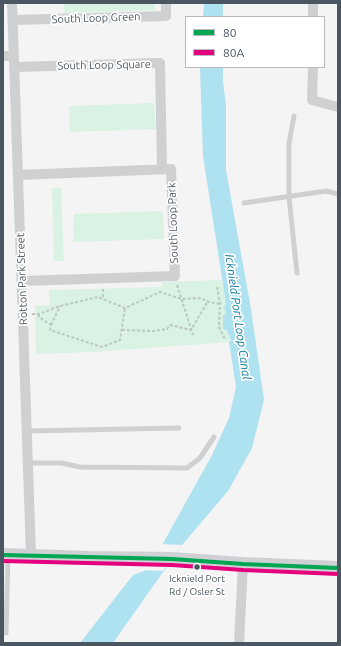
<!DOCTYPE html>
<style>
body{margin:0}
#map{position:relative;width:341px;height:646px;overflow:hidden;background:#f4f4f4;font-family:Ubuntu,sans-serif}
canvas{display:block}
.frame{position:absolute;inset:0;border:4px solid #4a5661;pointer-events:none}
.legend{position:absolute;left:185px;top:16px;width:140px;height:52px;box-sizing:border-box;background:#fff;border:1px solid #b7bbc0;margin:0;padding:5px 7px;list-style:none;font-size:12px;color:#4a5661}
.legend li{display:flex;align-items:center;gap:8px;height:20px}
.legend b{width:20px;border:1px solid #b7bbc0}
</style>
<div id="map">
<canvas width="341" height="646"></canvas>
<div class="frame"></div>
<ul class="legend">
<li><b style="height:5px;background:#00a651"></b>80</li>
<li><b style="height:5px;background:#e5007d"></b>80A</li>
</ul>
</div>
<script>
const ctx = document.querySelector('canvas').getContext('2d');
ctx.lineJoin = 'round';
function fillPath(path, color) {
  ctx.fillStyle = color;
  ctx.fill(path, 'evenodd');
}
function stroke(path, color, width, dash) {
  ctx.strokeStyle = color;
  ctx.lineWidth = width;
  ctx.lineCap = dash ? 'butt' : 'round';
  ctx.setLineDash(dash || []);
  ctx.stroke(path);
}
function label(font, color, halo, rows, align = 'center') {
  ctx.font = font + ' Ubuntu,sans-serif';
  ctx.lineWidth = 3.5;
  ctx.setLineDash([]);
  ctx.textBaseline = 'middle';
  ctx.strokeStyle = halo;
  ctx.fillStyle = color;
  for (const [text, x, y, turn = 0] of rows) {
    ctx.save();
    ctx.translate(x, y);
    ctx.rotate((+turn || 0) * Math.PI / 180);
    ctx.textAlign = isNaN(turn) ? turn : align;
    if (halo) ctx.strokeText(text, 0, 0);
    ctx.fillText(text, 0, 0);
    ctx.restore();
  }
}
const green = new Path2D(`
 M84,3H155V10L64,13V4Z
 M154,103L156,129L70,132L69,106Z
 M52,188H61L64,261H54Z
 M163,211L164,239L73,242L74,214Z
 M222,280L226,304L225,309H226L225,329L227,330L231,342L92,352L36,354L35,306L50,305L49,290L162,287V282Z`);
const water = new Path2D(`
 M204,3H223V17H203Z
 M200,67H223V82L226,105V170L251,309L264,400L252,448L228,491L182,545L113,643H80L133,575L144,571L161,547L212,455L229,418L236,387L229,342L231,341L227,330L223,329V316L225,315L226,310L224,309L226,304L203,156Z`);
const pier = new Path2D(`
 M160,544L182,545L163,571L140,570H142Z`);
const path = new Path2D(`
 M177,285L193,335
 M217,287L220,304L219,327L225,339
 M103,289V298
 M32,314H39L60,306L98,297L125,308L160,292L182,299L201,298L209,302L220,304
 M39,314V317L51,325L50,330L102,347L120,340L125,308
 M51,325L60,306
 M122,330L153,331L167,329L170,325L191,330L208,301`);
const lane = new Path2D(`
 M294,116L289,144V197L297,273
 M244,203L326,191L338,194
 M27,431L179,428
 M28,463H61L80,467L187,468L200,458L214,437
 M6,633L8,556`);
const street = new Path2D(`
 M12,3L31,555
 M313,3V17
 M13,20L166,16V3
 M3,56H14
 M15,67L160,63L162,169
 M313,67L312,100L338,107
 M18,175L171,169L175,276L22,281
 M239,643L243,564`);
const secondary = new Path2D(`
 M3,555L88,558L172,559L243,564L338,568`);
const bus1 = new Path2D(`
 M3,555L172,559L243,564L338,568`);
const bus2 = new Path2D(`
 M3,561L172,565L243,570L338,574`);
const markers = [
 [197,567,3.5,"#4a5661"]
];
const busNames = [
 ["Icknield Port",197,579],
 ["Rd / Osler St",197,592]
];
const streetNames = [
 ["South Loop Green",96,18,-2],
 ["South Loop Square",104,65,-1],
 ["South Loop Park",173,223,-92],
 ["Rotton Park Street",22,279,-92]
];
const waterNames = [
 ["Icknield Port Loop Canal",238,317,82]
];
fillPath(green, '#d9f2e3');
fillPath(water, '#aee2f0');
fillPath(pier, '#f4f4f4');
stroke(path, '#bcc7c4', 2, [3, 2]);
stroke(lane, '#ced0d2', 5);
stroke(street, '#ced0d2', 10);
stroke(secondary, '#ced0d4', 14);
stroke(bus1, '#00a651', 4);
stroke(bus2, '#e5007d', 4);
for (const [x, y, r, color] of markers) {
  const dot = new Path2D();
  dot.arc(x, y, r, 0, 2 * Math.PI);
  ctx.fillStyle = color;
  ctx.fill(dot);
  stroke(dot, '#fff', 1.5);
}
label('10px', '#4a5661', '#fff', busNames);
label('11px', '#4a5661', '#fff', streetNames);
label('italic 12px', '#0c7c9b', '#fff', waterNames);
</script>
